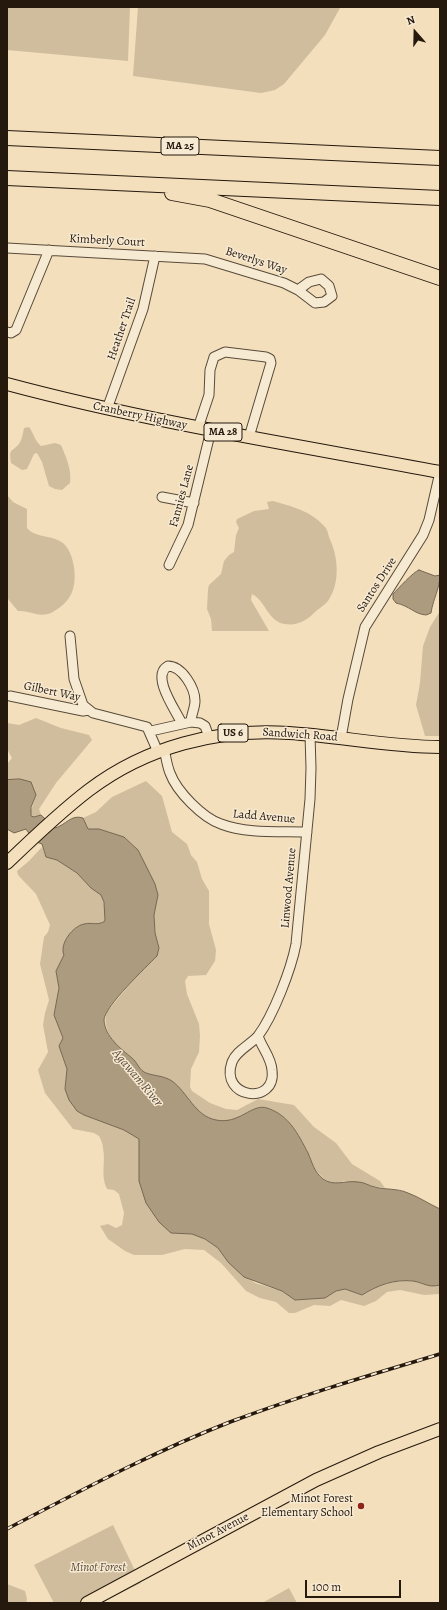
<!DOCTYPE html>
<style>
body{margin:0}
#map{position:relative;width:447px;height:1610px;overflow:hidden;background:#f3dfbc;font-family:Alegreya,serif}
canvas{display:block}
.frame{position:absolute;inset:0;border:8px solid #25180d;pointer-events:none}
.north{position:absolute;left:395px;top:12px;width:40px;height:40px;-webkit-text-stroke:3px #f7ead3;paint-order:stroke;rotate:340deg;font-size:11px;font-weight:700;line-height:16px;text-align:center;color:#25180d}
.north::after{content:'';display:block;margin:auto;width:14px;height:18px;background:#25180d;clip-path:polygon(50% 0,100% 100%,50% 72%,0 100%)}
.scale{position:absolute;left:305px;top:1580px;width:96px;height:18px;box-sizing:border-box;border:2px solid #25180d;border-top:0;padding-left:5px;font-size:12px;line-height:14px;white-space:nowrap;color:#25180d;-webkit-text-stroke:3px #f7ead3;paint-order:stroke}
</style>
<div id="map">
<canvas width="447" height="1610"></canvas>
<div class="frame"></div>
<div class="north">N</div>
<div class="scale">100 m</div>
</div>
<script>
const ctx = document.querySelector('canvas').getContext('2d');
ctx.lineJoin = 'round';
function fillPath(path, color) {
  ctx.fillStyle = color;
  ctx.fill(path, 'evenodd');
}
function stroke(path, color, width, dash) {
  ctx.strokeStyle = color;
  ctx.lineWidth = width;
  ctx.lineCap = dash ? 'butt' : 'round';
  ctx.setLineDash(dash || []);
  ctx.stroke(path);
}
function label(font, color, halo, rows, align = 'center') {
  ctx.font = font + ' Alegreya,serif';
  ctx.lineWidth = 3;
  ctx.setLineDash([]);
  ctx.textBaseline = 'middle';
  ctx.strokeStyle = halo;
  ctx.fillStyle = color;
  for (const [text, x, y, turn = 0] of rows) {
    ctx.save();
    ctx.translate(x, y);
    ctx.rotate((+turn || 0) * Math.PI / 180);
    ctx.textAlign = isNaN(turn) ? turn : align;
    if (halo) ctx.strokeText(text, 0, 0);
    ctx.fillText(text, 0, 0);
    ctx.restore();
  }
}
const green = new Path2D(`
 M7,7H130L128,61L7,50Z
 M138,7H335L340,8L325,35L284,84L275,90L261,93L133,76Z
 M29,427C34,434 35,441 41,446L55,443L61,445C66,457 72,470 70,483L62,490L55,489L49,486L42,462L37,453L34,454L27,469L22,470L11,463C9,448 11,453 19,444C22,440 23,433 24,428Z
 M7,495L13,502L27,509V528C37,539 51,534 63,543C74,552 78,579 72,592C69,601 59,609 51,613C39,618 29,610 18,611L8,599Z
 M273,501C291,506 311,511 324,526C327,528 328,533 329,537C338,556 341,582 328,601C324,606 319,608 314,613C306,621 297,626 285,624C268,622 266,601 252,594L251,600L269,631H212L211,619L207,609L208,589L209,585L221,574L224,561L229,555L234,552L236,535L239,528L236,522L237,519L254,511L269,509L267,502Z
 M440,611V736H425L416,705L420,683L423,646L430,627Z
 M36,718L61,728L89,735L92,740L56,783L39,809L41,815L34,817L30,814L36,795L7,780V764L12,758L7,749V723L19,725Z
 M146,781L162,796L172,832L187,844L191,855L197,862L202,879L209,891V924L216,950L215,961L206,975L188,976L185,981L187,994L199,1024L200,1035L199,1052L191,1069L190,1087L192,1091L210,1103L226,1109L237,1110L258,1099L294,1105L314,1127L336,1143L352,1164L380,1181L385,1188L344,1181L333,1184C300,1170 310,1124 268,1108C253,1103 239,1124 217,1121C196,1118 187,1094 173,1082C163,1074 153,1077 144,1072C138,1069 137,1063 133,1058C129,1055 124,1053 121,1050C111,1040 102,1025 107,1012L159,948L155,933L154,915L158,895L138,850L124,837L99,829H88L83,818L96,812L112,797Z
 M42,847L46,857L57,860L77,873L91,888L101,895L104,902L105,921C98,926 93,922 84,924C73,926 59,944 65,955L56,971L59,988L54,1015L63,1038L59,1046L67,1069L65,1089L77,1111L84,1115L124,1130L139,1139L140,1157L171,1233L192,1234L205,1239L218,1248L228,1262L255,1283L282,1291L295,1300L325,1298L336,1291L345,1289L362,1295C378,1285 394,1279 413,1281C425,1283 427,1288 440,1285V1294L424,1295L400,1290L387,1292L376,1301L364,1306L341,1300L330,1306L314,1305L295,1313H289L276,1302L260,1298L246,1291L221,1263L204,1250L185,1249L162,1255H134L125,1251L108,1239L100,1226L108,1224L116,1228L122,1225L124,1213L119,1194L114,1190L107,1189C100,1175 106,1163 103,1148C103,1144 101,1140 99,1136L94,1133L73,1129L45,1093L38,1070L48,1052L43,1025L45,1013L49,1000L40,964L44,937L48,932L50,925L36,894L18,875L17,871L29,861Z
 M113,1525L141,1583L100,1603H54L34,1565Z
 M7,1584L25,1591L27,1599L26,1603H7Z
 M289,1588L297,1603H262Z`);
const water = new Path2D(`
 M419,570L435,576L440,575C440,588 433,599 431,613L426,615C414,614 410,606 396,603L393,599V594C398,589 413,572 419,570Z
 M20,779L31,782L36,795L31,807V816L34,817L41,815L55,828C66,825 71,814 83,818L88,829H99L124,837L138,850L155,884L158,895L154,915L155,933L159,948L157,956C147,966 104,1007 104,1020C105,1037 121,1049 132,1058C137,1062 138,1068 144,1072C151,1076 163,1075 172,1081C188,1093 195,1116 216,1120C239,1125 252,1103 267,1108C289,1115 298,1134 308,1153C312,1162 314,1172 323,1179C334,1187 345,1180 358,1182C364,1182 369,1186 375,1187C385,1190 397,1188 408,1193C419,1197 429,1204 440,1209V1285C427,1288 425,1283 413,1281C394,1279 378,1285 362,1295L345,1289L336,1291L325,1298L295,1300L282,1291L244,1277L228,1262L218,1248L205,1239L192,1234L171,1233L159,1222L146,1203L139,1181V1139L124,1130L84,1115L77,1111L69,1100L65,1089L67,1069L59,1046L63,1038L54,1015L59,988L56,971L64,955C59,944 73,926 84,924C93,922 98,926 105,921L104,902L101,895L91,888L77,873L57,860L46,857L42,844L34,841L26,829L14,833L7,829V780Z`);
const minor = new Path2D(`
 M7,248L205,259L284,283L298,290L315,303L324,302L332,296L329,286L321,279L309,282L298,290
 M7,332L11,333L16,330L49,250
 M107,409L143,309L155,256
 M198,428L209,395L210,370L214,357L225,352L266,357L270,359L271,363L249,437
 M162,497L194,503
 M169,565L188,525L211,430
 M70,636L74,679L83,705L93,713L147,727L158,752
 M10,696L83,711L89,710
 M182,724C177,712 150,676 168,666C182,666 195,688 195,701C195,708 191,715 191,722
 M151,731L191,722L200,723L205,726L209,737
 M341,738L348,699L365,627L423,535L429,520L440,472
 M164,749C166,757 167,766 170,773C177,792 203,818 221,824C247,834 280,831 307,832
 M258,1036C250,1045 236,1051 232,1062C219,1099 277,1106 272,1070C271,1057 262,1048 258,1036C273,1016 291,970 296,944L310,799L311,768L310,735`);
const major = new Path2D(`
 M7,384C149,422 295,445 440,472
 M7,863C33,838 60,812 89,790C146,747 217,728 289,733C339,736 389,747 440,747
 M87,1603L316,1480L379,1452L440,1429`);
const highway = new Path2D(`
 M7,138L440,158
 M7,178L440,198
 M172,193L210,200L440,278`);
const rail = new Path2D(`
 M7,1529C80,1491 153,1452 230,1422C299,1396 370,1375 440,1354`);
const markers = [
 [361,1506,4,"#8f2418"]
];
const shields = [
 [180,146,38],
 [223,432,38],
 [233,733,30]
];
const shieldNames = [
 ["MA 25",180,146],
 ["MA 28",223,432],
 ["US 6",233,733]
];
const streetNames = [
 ["Kimberly Court",107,241,3],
 ["Beverlys Way",256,261,18],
 ["Heather Trail",122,329,-71],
 ["Cranberry Highway",140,416,12],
 ["Fannies Lane",182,496,-75],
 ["Santos Drive",377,585,-57],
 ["Gilbert Way",52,692,12],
 ["Sandwich Road",300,735,4],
 ["Ladd Avenue",264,817,5],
 ["Linwood Avenue",289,888,-85],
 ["Minot Avenue",218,1532,-28]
];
const poiNames = [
 ["Minot Forest",353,1499],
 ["Elementary School",353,1513]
];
const parkNames = [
 ["Minot Forest",98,1568]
];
const waterNames = [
 ["Agawam River",137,1078,50]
];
fillPath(green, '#d0bd9e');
fillPath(water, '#ad9b80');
stroke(water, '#776752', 1);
stroke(minor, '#584a39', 11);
stroke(major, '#25180d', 14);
stroke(highway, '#25180d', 16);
stroke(minor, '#f7ead3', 9);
stroke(major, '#f3dfbc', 12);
stroke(highway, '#f3dfbc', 14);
stroke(rail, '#25180d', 3.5);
stroke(rail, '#f7ead3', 2, [6]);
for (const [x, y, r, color] of markers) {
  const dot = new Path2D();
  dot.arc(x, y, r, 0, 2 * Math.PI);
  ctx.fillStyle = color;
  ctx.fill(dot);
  stroke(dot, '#f7ead3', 1.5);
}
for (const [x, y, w] of shields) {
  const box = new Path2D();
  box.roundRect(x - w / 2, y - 9, w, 18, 3);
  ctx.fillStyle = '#f7ead3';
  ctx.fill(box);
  stroke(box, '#25180d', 1);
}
label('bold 11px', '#25180d', null, shieldNames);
label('12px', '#25180d', '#f7ead3', streetNames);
label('12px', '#25180d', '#f7ead3', poiNames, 'right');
label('italic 12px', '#584a38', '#f7ead3', parkNames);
label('italic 13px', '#5b4c3b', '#f7ead3', waterNames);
</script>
